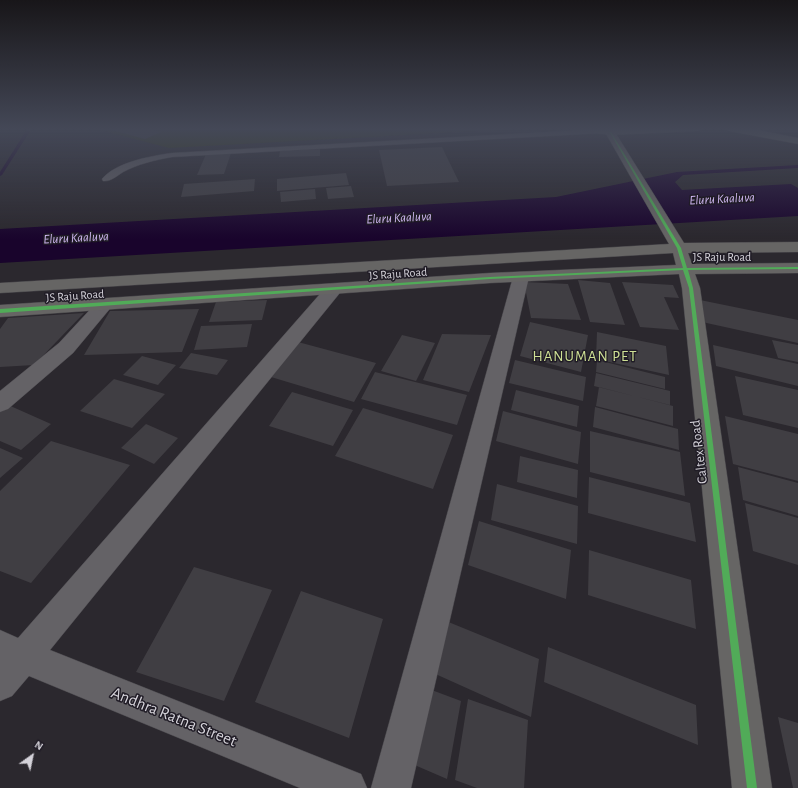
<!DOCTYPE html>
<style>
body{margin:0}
#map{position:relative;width:798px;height:788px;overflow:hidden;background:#2b282e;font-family:"Alegreya Sans",sans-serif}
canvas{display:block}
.north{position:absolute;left:12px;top:736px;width:40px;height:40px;-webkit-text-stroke:3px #201c26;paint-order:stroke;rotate:33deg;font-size:11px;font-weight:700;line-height:16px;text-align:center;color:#d4d2d9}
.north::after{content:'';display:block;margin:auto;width:14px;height:18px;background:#d4d2d9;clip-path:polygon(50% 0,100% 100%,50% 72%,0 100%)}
</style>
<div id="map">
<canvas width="798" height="788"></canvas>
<div class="north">N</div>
</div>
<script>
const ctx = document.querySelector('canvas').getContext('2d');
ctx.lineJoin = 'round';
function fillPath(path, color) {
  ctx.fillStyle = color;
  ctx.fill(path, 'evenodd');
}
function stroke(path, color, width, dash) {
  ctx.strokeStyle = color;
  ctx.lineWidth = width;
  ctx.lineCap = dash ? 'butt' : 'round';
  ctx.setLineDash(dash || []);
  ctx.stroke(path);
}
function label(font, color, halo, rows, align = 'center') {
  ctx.font = font + ' "Alegreya Sans",sans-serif';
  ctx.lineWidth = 3;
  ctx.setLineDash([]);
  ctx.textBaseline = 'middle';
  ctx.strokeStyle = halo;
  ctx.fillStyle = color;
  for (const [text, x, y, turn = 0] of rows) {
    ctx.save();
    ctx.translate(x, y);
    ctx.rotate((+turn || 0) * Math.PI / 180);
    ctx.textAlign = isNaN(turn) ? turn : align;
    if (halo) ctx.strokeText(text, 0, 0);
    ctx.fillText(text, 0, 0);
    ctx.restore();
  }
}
const green = new Path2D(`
 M93,128H533L169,148Z`);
const water = new Path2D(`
 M798,165V168L683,175L675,182L682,190L791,184L798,188V216L0,263V229L556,197L677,172Z`);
const stream = new Path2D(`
 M28,128H32L2,175L0,176V172Z`);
const building = new Path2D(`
 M145,128L161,132L145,139L108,129Z
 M442,147L459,182L387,186L379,150Z
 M320,149V156L279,157L280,151Z
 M231,153L224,174L197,175L206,154Z
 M346,173L349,185L277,191V179Z
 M255,179L254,191L181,197L184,184Z
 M351,186L354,197L328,199L326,188Z
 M315,189L316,199L281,202L280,192Z
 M578,280L610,283L625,325L590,322Z
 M524,282L568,284L581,320L531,318Z
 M622,282L673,285L679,298L664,297L679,330L640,327Z
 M267,300L262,320L209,322L216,302Z
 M700,300L798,320V343L702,322Z
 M199,309L182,352L84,355L110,311Z
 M84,313L34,365L0,367V329L8,318Z
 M530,322L588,335L581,372L520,356Z
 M252,324L247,347L194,350L201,326Z
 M597,332L666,346L669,375L596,359Z
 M442,334L491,335L469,392L423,380Z
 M402,335L435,343L416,381L381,371Z
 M772,340L798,345V362L778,358Z
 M298,342L376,363L354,402L271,377Z
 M713,345L798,364V386L716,366Z
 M191,353L228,360L217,375L179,368Z
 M142,356L176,365L158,385L123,375Z
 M515,360L586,377L583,401L509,383Z
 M597,360L665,377V389L596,372Z
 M375,372L467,395L457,425L361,399Z
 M596,373L670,391V405L594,386Z
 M735,376L798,390V428L743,415Z
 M114,379L165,394L132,428L80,411Z
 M599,387L673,406V426L596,406Z
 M516,390L579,406L577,427L511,410Z
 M292,392L353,410L333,446L269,426Z
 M6,404L51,424L21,450L0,441V409Z
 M595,407L678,429L679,450L593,427Z
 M363,408L453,435L433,489L335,456Z
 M503,411L581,432L578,464L496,441Z
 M725,416L798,434V481L733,464Z
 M146,424L178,438L154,464L121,448Z
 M590,431L680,452L685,496L590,472Z
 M51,441L130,465L31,583L0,571V491Z
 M0,448L23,458L0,478Z
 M520,456L578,470L577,498L517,482Z
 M738,467L798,483V516L743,500Z
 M589,477L690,503L696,542L588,513Z
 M497,484L578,506L577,544L491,520Z
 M745,503L798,518V565L753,551Z
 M479,521L571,550L566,599L468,565Z
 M589,550L691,580L696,629L588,595Z
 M194,567L272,590L224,701L136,672Z
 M301,591L383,619L349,738L255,702Z
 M446,621L539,659L531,717L431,672Z
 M548,647L696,705L698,745L544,682Z
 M421,686L461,701L447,779L403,760Z
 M468,699L528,720L524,788H477L455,780Z
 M778,717L798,723V788H793Z`);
const lane = new Path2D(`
 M600,129H603V133L172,157C155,160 138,164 123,172C117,176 110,182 103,181L102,179C116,162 151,156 172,153Z`);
const street = new Path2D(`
 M521,272L527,273L529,277L411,788H371L513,277L515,273Z
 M333,285L339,286L342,290L339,294L50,650L361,774L367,788H300L29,676L12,696L0,701V630L18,638L327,286Z
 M104,299L110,301L113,305L73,353L8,409L0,412V391L59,343L98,301Z`);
const secondary = new Path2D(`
 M610,129L615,132L684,243L798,242V252L688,253L692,264L798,263V273L695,274L700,288L772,788H732L682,288L679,274L490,283L0,317V305L490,273L676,265L673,253L0,293V283L669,244L605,132Z`);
const primary = new Path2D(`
 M590,128H703L698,131L610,135L596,133Z
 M724,128H748L798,138V144L729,131Z`);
const cycleway = new Path2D(`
 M609,131L611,132L681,248L687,268L798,267V269L688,270L693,288L757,788H747L689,288L683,270L490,279L0,313V309L490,277L683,268L677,248Z`);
const farStreetnames = [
 ["JS Raju Road",722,257],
 ["JS Raju Road",398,274,-4],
 ["JS Raju Road",75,296,-4]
];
const farWaternames = [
 ["Eluru Kaaluva",722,199,-3],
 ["Eluru Kaaluva",399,218,-3],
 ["Eluru Kaaluva",76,238,-3]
];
const streetNames = [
 ["Caltex Road",699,452,-97]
];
const neighbourhoodNames = [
 ["HANUMAN PET",585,356]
];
const nearStreetnames = [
 ["Andhra Ratna Street",174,717,22]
];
fillPath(green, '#30370f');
fillPath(water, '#19042c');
fillPath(stream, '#19042c');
fillPath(building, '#403e43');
stroke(lane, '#464449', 1);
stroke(street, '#464449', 1);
stroke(secondary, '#464449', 1);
stroke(primary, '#464449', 1);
fillPath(lane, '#646266');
fillPath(street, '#646266');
fillPath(secondary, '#666564');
fillPath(primary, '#676861');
fillPath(cycleway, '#51ab58');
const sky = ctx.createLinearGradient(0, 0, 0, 239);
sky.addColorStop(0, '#181619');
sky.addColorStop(0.54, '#444857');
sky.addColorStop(1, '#44485700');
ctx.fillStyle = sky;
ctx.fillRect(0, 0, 798, 239);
label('12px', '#d4d2d9', '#201c26', farStreetnames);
label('italic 13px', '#d1b9f3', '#201c26', farWaternames);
label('14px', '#d4d2d9', '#201c26', streetNames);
ctx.letterSpacing = '1px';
label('15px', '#cfe195', '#201c26', neighbourhoodNames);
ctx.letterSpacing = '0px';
label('17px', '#d4d2d9', '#201c26', nearStreetnames);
</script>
